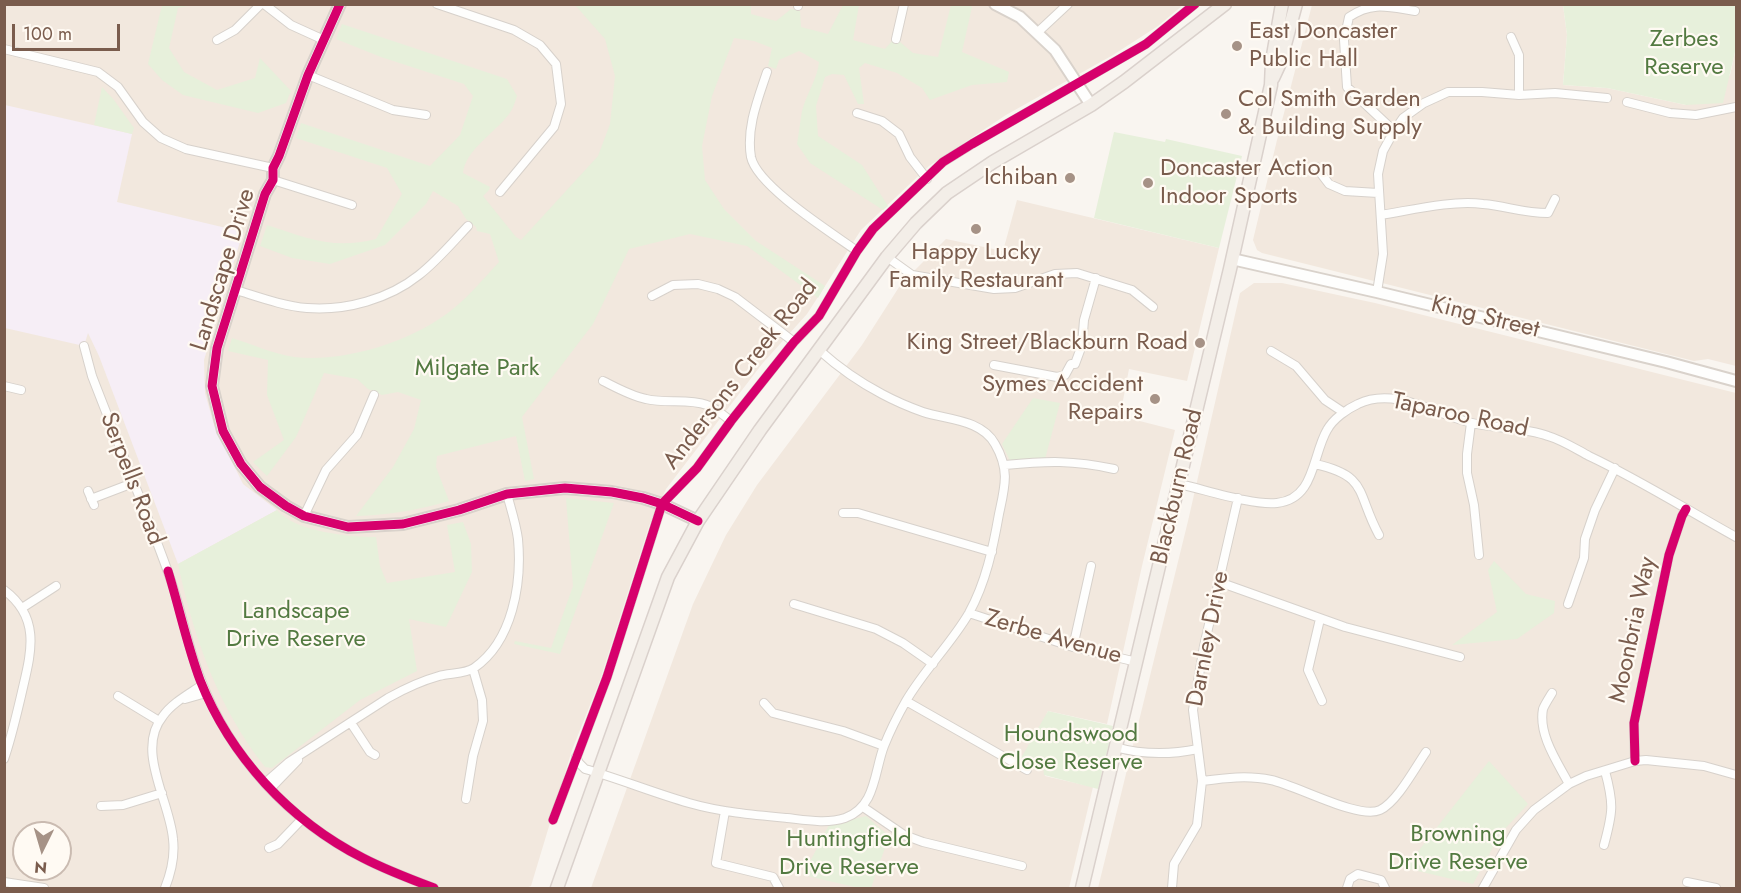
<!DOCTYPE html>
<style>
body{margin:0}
#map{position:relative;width:1741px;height:893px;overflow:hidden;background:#f9f5f0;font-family:Jost,sans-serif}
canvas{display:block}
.frame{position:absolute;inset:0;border:6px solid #7a5c4d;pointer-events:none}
.north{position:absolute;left:12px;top:821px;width:60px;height:60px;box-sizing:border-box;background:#fffaf3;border:2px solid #cabbb1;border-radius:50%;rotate:185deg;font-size:16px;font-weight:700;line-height:24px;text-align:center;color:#7a5c4d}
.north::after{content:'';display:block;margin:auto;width:21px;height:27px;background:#a69286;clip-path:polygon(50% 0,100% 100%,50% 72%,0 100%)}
.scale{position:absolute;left:12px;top:24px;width:108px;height:27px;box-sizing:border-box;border:3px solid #7a5c4d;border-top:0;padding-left:8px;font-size:18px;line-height:21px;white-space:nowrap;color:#7a5c4d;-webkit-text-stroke:4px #fffaf3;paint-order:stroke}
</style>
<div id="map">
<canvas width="1741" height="893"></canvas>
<div class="frame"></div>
<div class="north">N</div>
<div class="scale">100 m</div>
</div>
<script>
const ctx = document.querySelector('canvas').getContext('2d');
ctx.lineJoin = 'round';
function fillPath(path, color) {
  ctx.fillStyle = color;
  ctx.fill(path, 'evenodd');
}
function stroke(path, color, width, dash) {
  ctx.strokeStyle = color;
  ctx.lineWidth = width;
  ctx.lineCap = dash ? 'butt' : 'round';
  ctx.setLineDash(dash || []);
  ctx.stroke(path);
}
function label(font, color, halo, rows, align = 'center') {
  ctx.font = font + ' Jost,sans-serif';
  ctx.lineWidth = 4.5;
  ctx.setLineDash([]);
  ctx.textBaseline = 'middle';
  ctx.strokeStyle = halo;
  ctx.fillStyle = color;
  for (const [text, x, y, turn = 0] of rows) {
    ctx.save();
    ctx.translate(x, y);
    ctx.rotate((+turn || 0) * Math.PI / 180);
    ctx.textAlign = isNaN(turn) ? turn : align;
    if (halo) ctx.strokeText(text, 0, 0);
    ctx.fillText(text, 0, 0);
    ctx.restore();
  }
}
const residential = new Path2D(`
 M5,5H1183L1158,26L1113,55L1006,115L929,166L861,230L807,314L762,364L666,489L649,526L600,680L572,750L531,886L526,888H5ZM24,833H60V869H24Z
 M1312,5H1563L1567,35L1563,85L1607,88L1686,105L1730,75L1736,48V366L1708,359L1694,361L1262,253L1257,250L1253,240L1277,140Z
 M1017,200L1219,248L1187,381L1129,369L1120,416L1175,430L1142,566L1107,724L1048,711L1026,760L1034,759L1039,761L1043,765L1045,776L1093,787L1069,888H591L693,604L726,535L757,485L862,345L901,284L946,239L1003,251Z
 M1254,283H1282L1375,303L1736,393V888H1098L1188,521L1240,293Z`);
const education = new Path2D(`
 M5,105L132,134L117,202L243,232L204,360L205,393L214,425L243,484L277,510L178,564L99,356L88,333L84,346L5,328Z`);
const green = new Path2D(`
 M162,5H192L178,8L169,48L184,72L217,90L255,78L260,58L291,91L286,103L258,113L183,95L162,80L148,64Z
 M575,5H751V14L776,21L791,9L800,11L801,27L828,34L843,5H859L853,40L885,49L892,41L900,42L913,53L938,57L951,5H969L972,7L962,52L1009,72L1007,82L972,85L930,100L922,88L897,73L865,63L859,68L864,104H858L844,75L832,74L825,77L816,106L818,136L862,165L888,206L883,210L810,163L797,144C799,133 800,122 802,111C806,95 818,77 819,62L799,51L779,60L776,69L768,66L772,48L754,41L734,38L712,96L702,146L705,180L724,209L756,241L825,286L818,298L747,246L690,234L629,249L593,324L522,417L534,479L525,481L516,436L437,456L436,467L449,501C418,510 389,515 356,516L393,467L414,429L421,400L398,392L382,395L368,389L357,379L324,373L296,437L267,476L253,462L284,440L267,395L268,360L228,351L232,338C252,344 273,354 294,357C344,363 415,341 454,308C470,295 485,277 499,262L490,234L477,231L476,227L466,219L458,206L433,191L426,204L385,245L330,264L292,258L260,246L267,225C307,238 333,250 376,239L402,194L387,168L296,138L301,123L430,166L460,135L473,96L464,84L381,57L336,39L342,24L507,79L517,96C515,102 513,109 509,114C495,133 466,149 463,173L490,187L489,190L483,196L516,237L521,240L598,156L610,124L615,76L605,39Z
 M1563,5H1736V48L1723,103L1686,105L1607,88L1563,85L1567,35Z
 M102,87L114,100L134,128L132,134L94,125Z
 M1114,132L1165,142L1166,139L1242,156L1219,248L1094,218Z
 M1033,398L1060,403L1045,459L1011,463L1002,444Z
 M566,498L614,503L560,654L514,644L515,641L551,648L573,586Z
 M277,510C295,532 349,537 376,537L380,566L387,583L455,572L447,525L463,522L471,544L472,572L446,627L409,619L417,671L360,700L272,768L265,767C218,707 194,639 178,564Z
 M1494,561L1526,594L1555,601L1554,613L1517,639L1452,645L1497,612L1488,570Z
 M1048,711L1113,726L1098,789L1044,775C1043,754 1034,764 1021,758Z
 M1489,761L1528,804L1500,834L1473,884L1405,868Z
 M866,816L889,836L871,888H859L803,875L829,825Z`);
const street = new Path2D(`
 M264,4L291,25L324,40
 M437,4L514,30L540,45L556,64L561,104L554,127L500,192
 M798,6V4
 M1038,32L1068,4
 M1511,37L1519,55V95
 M896,39L904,4
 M217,40L235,30L261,4
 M4,49L98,72L118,87L143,122L161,138L186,149L273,168
 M767,72C758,99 746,128 751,157C757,186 832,233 857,251
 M308,75L393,110L426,115
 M1627,102L1670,113L1696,115L1736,107
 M857,113L882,121L899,134L910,157L927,179
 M1394,131L1347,87L1344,40L1349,17C1372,1 1389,7 1415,11
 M1316,167L1329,184L1345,191L1378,193
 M273,180L352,205
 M1381,215C1412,210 1452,200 1483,204C1507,206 1522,213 1548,213L1555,199
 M887,257L912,275L994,289L1015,288L1055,274L1077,273L1132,290L1153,307
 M236,290C259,297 283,306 307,308C346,311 389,299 419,275C437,261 452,243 468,226
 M1377,292L1383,254L1378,174L1383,151L1394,131L1403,118L1424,103L1448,92H1482L1519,95L1555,93L1607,98
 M652,296L673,285L698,284L718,289L735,297L794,342
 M84,346L92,376C117,441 144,506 168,572C181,607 187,645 201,680C230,757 290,821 363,858C386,870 410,879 434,888
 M1271,351L1296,366L1325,400L1343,412
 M994,365L1057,377L1065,375L1071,364H1075L1082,345L1084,320L1096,278
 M603,381C617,388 631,396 646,399C666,404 688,398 707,405C716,408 724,416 731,421
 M4,386L21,390
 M1471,423L1467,454V473L1474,505L1479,555
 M1315,464C1369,476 1356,493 1379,535
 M1005,465C1047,461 1073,460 1114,469
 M1179,484C1203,489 1254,506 1277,503C1315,499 1312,456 1327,430C1333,419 1347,409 1358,404C1395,386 1437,415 1472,423C1497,429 1524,427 1548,436C1562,440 1576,449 1589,456C1640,480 1687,510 1736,537
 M88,491L94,505
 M91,499L133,483
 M843,513H858L992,552
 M304,516L326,470L357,435L374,395
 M1219,582L1345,627L1460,657
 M4,590C43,619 30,656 21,696C16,717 11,739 4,759
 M794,604L876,629L903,643L933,664
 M1568,604L1584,558L1585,539L1595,510L1615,468
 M22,608L56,586
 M969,613L1073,647L1137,662
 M1320,619L1308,670L1322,701
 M1073,647L1091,566
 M1552,693C1549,698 1545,704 1543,709C1538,735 1558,763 1569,784
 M118,696L159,721
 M185,699L206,693
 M906,701L1027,770
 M764,703L773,713L843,731L884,746
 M351,723L370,752L375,755
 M1115,747C1143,755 1169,755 1198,749
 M576,757L579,763L585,769C620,779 654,793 689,803C720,812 754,815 787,818C805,820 827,824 845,818C876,807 874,772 884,746C890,731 898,715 906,701C924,670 951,644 969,613C986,582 993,548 999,514C1005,486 1010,470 995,444C981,419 947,420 923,412C909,407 895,401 882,394C859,382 838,367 819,350
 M1635,761L1634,723L1669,555L1682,516L1686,509
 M1202,781C1225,778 1248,775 1271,780C1296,785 1359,820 1380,810C1397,802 1415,768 1426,752
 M265,783L289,762L388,698C404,689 421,681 439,676C449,673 465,674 474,668C513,641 522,583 518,539C516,524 511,509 507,494
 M270,789L298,760
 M466,799L473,756L483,721L482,700L473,669
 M101,806L123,805L162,793
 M863,807L904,835L923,842L1022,866
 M725,811L716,863L773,877L779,888
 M553,820L607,677L662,504L697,468L731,421L794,342L819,316L857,251L873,229L943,162L972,144L1146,44L1195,4
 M1604,845C1613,812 1614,804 1605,771
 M269,848L278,844L302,819
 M4,882L44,888
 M1687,882L1716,888
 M165,888C171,873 175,856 173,839C170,801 135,750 163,716C172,703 189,694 202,685
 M1172,888L1174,864L1197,825L1202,781L1193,710L1204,646L1238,498
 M1347,888L1350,879L1358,874L1381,880L1385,888
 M1483,888L1516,830L1534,810L1569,784L1586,776L1635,761L1646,760L1704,766L1736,775`);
const secondary = new Path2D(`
 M340,4L308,75L279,156L273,168V180L265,194L217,348L212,386L223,431L241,464L260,487L286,506L304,516L348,527L403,524L459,510L507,494L565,488L612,492L643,498L662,504L698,521
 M995,4L1020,17L1055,50L1091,105
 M1232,259L1377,292L1666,362L1736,381`);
const primary = new Path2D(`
 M1273,78L1280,63L1296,4
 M557,888L668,577L698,521L760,430L887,257L916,223L947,193L993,162L1091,105L1124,82L1225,4
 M1082,888L1230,269L1271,85L1272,61L1282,4`);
const cycleway = new Path2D(`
 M340,4L308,75L279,156L273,168V180L265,194L217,348L212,386L223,431L241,464L260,487L286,506L304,516L348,527L403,524L459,510L507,494L565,488L612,492L643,498L662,504L698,521
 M168,571C179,607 187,645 200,680C230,756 290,821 363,858C386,870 410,879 434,888
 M1635,761L1634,723L1669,555L1682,516L1686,509
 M553,820L607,677L662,504L697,468L731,421L794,342L819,316L857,251L873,229L943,162L972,144L1146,44L1195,4`);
const markers = [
 [1237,46,6,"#a69286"],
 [1226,114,6,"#a69286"],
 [1070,178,6,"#a69286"],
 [1148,183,6,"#a69286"],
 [976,229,6,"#a69286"],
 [1200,343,6,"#a69286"],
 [1155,399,6,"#a69286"]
];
const poiNames = [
 ["East Doncaster",1249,32],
 ["Public Hall",1249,60],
 ["Col Smith Garden",1238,100],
 ["& Building Supply",1238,128],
 ["Doncaster Action",1160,169],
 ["Indoor Sports",1160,197],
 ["Ichiban",1058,178,"right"],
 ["Happy Lucky",976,253,"center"],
 ["Family Restaurant",976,281,"center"],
 ["King Street/Blackburn Road",1188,343,"right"],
 ["Symes Accident",1143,385,"right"],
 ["Repairs",1143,413,"right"]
];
const parkNames = [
 ["Zerbes",1684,40],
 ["Reserve",1684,68],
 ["Milgate Park",477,369],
 ["Landscape",296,612],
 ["Drive Reserve",296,640],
 ["Houndswood",1071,735],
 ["Close Reserve",1071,763],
 ["Browning",1458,835],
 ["Drive Reserve",1458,863],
 ["Huntingfield",849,840],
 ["Drive Reserve",849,868]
];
const streetNames = [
 ["Landscape Drive",224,270,-73],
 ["King Street",1485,318,14],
 ["Andersons Creek Road",741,375,-52],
 ["Taparoo Road",1460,416,12],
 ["Serpells Road",131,479,69],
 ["Blackburn Road",1178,487,-77],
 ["Moonbria Way",1634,630,-78],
 ["Zerbe Avenue",1053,638,16],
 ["Darnley Drive",1209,639,-79]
];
fillPath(residential, '#f2e8de');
fillPath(education, '#f6eef6');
fillPath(green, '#e7f0db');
stroke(street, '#d7d1cb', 10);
stroke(secondary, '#d9d2cb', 14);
stroke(primary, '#dad1cc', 15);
stroke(street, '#fefefd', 8);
stroke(secondary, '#fefefd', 10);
stroke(primary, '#f3eee8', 12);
stroke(cycleway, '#d6006c', 9);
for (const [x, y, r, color] of markers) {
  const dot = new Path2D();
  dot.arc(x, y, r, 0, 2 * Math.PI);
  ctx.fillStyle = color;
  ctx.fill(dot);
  stroke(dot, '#fffaf3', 2);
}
label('24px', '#7a5c4d', '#fffaf3', poiNames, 'left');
label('24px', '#537a41', '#fffaf3', parkNames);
label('24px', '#7a5c4d', '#fffaf3', streetNames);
</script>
